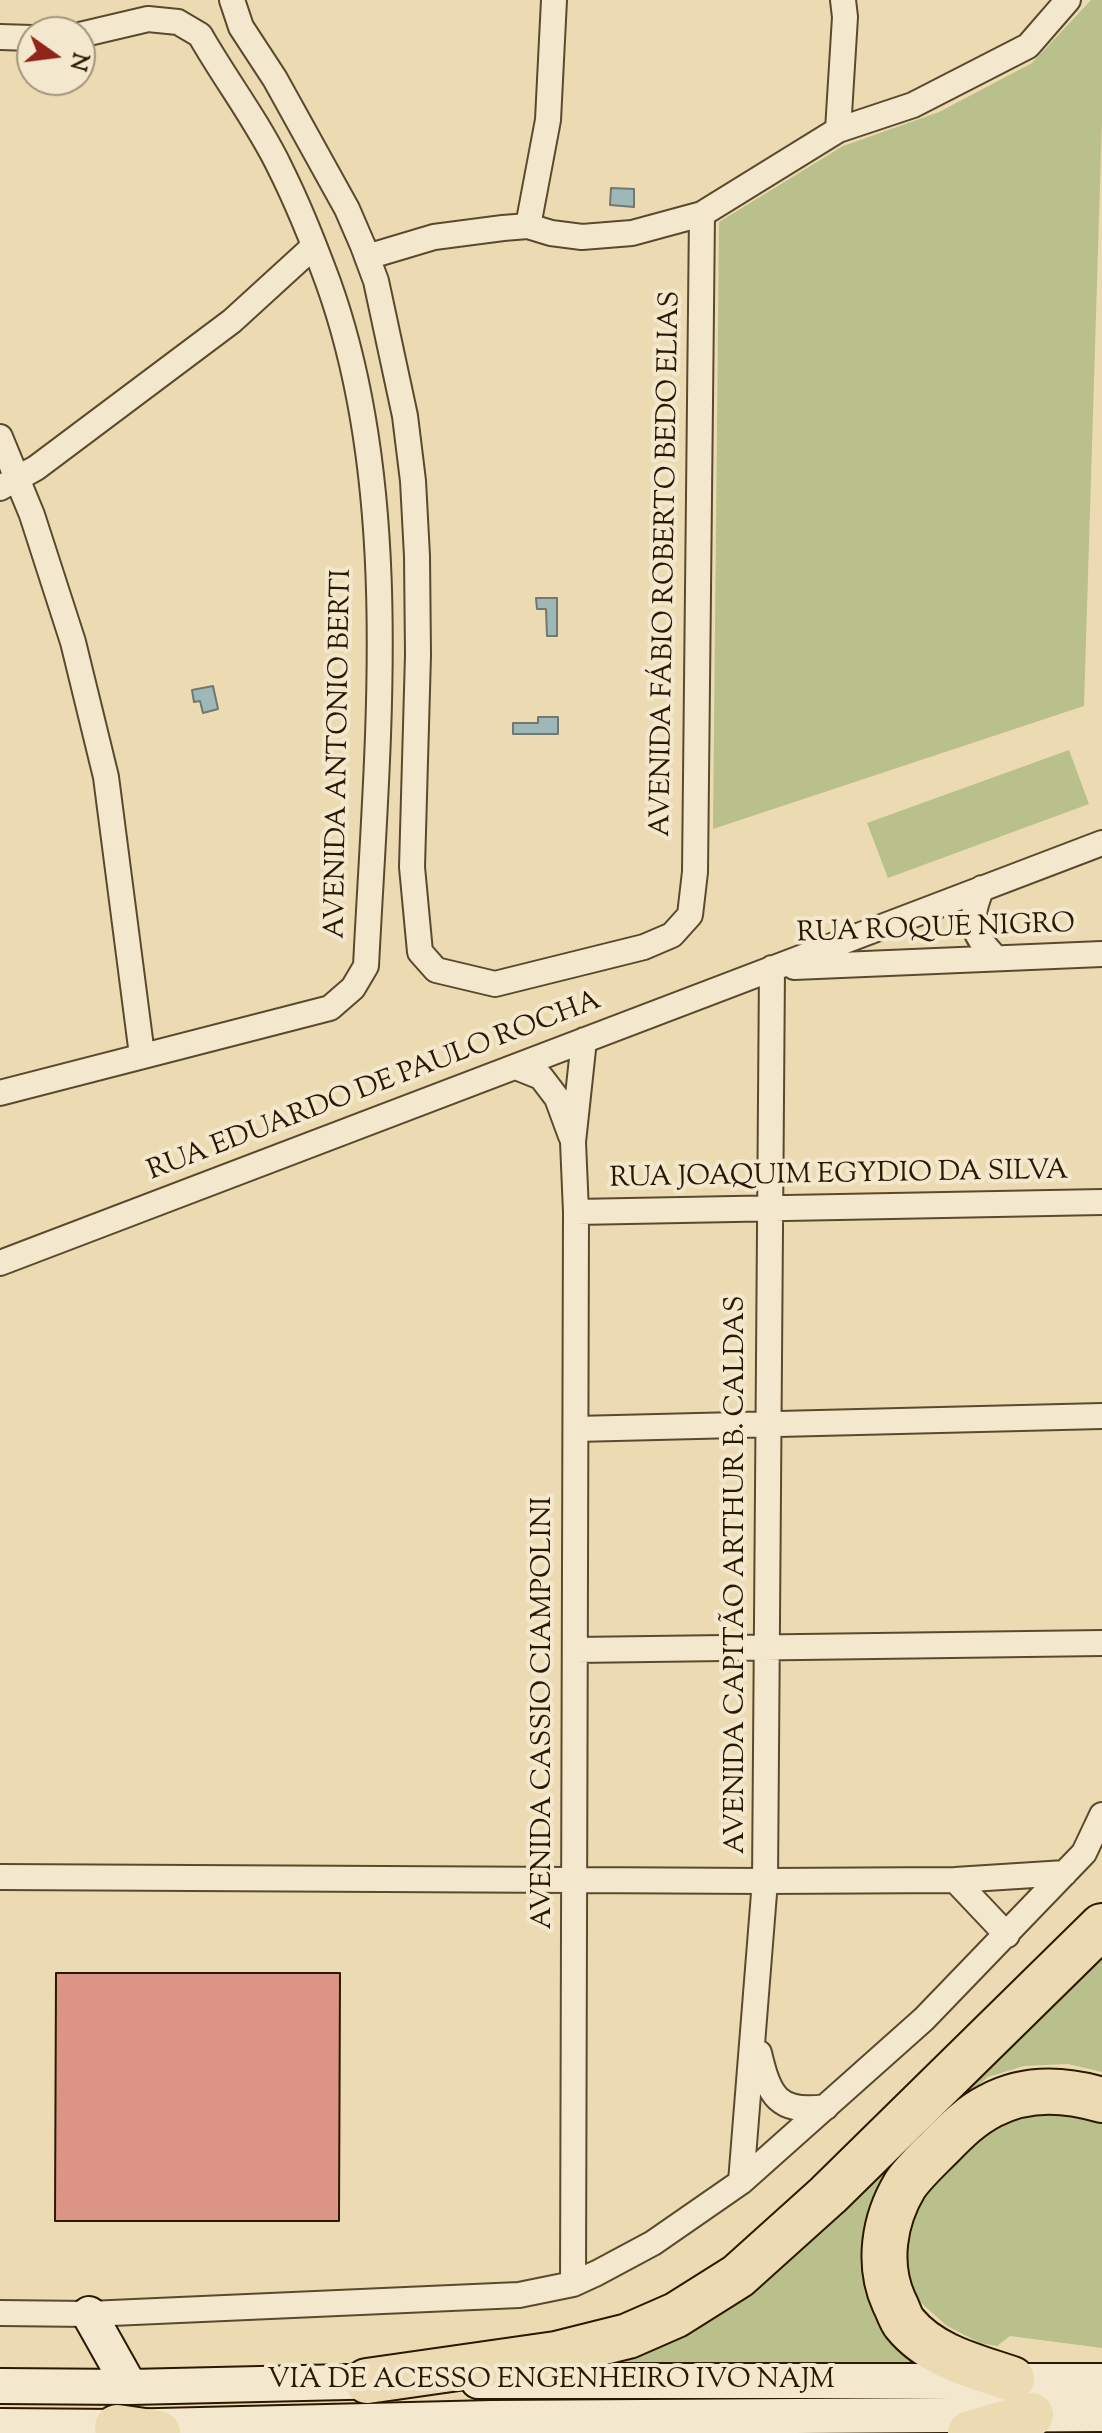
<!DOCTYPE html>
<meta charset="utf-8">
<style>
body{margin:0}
#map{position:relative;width:1102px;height:2433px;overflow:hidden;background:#ecdbb2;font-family:"Sorts Mill Goudy",serif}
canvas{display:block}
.north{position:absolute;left:16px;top:16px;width:80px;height:80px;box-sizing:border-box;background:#f3e8cd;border:2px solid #a3957b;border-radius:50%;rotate:104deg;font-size:22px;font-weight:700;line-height:32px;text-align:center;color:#2b1801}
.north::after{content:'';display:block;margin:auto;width:28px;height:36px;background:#8f2418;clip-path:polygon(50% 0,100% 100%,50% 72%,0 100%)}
</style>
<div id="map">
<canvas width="1102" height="2433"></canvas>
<div class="north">N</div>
</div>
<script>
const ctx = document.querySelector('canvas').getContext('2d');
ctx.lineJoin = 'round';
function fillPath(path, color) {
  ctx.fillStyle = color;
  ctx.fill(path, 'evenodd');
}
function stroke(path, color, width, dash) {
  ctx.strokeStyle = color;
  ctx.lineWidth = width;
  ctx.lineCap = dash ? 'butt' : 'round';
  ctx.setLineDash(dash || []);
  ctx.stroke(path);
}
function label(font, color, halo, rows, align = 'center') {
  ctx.font = font + ' "Sorts Mill Goudy",serif';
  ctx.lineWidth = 8;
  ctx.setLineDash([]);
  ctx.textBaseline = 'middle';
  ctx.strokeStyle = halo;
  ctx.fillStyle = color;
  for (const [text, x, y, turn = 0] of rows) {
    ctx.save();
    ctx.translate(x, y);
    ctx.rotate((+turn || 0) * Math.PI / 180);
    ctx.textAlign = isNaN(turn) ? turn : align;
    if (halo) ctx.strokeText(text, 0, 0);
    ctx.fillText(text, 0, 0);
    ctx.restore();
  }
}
const green = new Path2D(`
 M1091,0H1102V120L1084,706L713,829L719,222L843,146L939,112L1032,63Z
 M1069,750L1089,804L888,878L867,823Z
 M1102,1951V2072L1068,2064L1024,2066L988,2077L959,2102L874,2264L954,2364L766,2366L653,2362L515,2365L673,2326Z
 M1000,2109L1102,2114V2348L1010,2336L997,2346L980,2343L947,2326L920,2302L904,2269L903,2226L919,2184Z`);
const water = new Path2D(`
 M611,188L634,189V207L610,205Z
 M536,598H557V636H547L546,609H537Z
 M213,686L218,709L203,713L200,701L194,702L192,690Z
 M538,717H558V734H513V723H538Z`);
const building = new Path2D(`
 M56,1973H340L339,2221H55Z`);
const minor = new Path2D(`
 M232,0L241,27L275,79L347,209L363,246L376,281L405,416L413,481L417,556L418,655L412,867L420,952L436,970L495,984L644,947L672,935L690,915L695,872L702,214
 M0,37L32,38
 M838,130L845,17L843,0
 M528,226L548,120L554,0
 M367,257L434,237L503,228L528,226L551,233L582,237L632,233L702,214L838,130L913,105L1028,46L1068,0
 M0,437L32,515L73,642L106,777L142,1055
 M0,488L36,468L232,321L313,247
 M982,888C968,920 971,933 996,958
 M794,967L1102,954
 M516,1067L541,1077L557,1098L571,1136
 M0,1093L330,1008L353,988L366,966C377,746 404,493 328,282C314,244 299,206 281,170C260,125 225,79 200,35L178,22L148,19L80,35
 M576,1212L1102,1202
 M0,1263L1102,843
 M576,1429L1102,1416
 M575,1650L1102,1643
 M0,1877L765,1881L955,1880L1065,1873
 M955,1880L1007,1935
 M759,2053C769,2095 777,2114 826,2107
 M741,2182L765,1881L772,968
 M573,2284L576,1212L573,1142L584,1040
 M0,2313L89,2314L519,2295L573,2284L597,2273L653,2243L741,2182L924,2019L1084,1853L1102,1815`);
const secondary = new Path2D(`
 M89,2314L130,2387
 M478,2381H1102
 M0,2386L130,2387L390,2381
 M0,2426L117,2427L493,2418L1102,2414`);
const motorway = new Path2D(`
 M1012,2379C974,2366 931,2356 905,2324C900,2318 898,2309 894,2302C877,2264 884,2220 905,2185C914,2172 927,2160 938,2149C954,2133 970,2116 990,2106C1025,2087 1065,2089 1102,2100
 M367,2381L556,2354L628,2336L676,2315L738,2276L828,2195L1102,1926
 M117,2427L158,2433
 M970,2433L1031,2415`);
const streetNames = [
 ["AVENIDA FÁBIO ROBERTO BEDO ELIAS",668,564,-89],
 ["AVENIDA ANTONIO BERTI",341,754,-89],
 ["RUA ROQUE NIGRO",936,931,-2],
 ["RUA EDUARDO DE PAULO ROCHA",375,1088,-21],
 ["RUA JOAQUIM EGYDIO DA SILVA",839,1177,-1],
 ["AVENIDA CAPITÃO ARTHUR B. CALDAS",738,1575,-90],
 ["AVENIDA CASSIO CIAMPOLINI",545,1713,-90],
 ["VIA DE ACESSO ENGENHEIRO IVO NAJM",551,2382]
];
fillPath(green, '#b9c08c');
fillPath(water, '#9eb8b8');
stroke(water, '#70786f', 2);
fillPath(building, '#dc9584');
stroke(building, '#2b1801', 2);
stroke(minor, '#5b492d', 28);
stroke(secondary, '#2b1801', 38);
stroke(motorway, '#2b1801', 48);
stroke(minor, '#f3e8cd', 24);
stroke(secondary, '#f3e8cd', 34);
stroke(motorway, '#ecdbb2', 44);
label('28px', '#2b1801', '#f3e8cd', streetNames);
</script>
